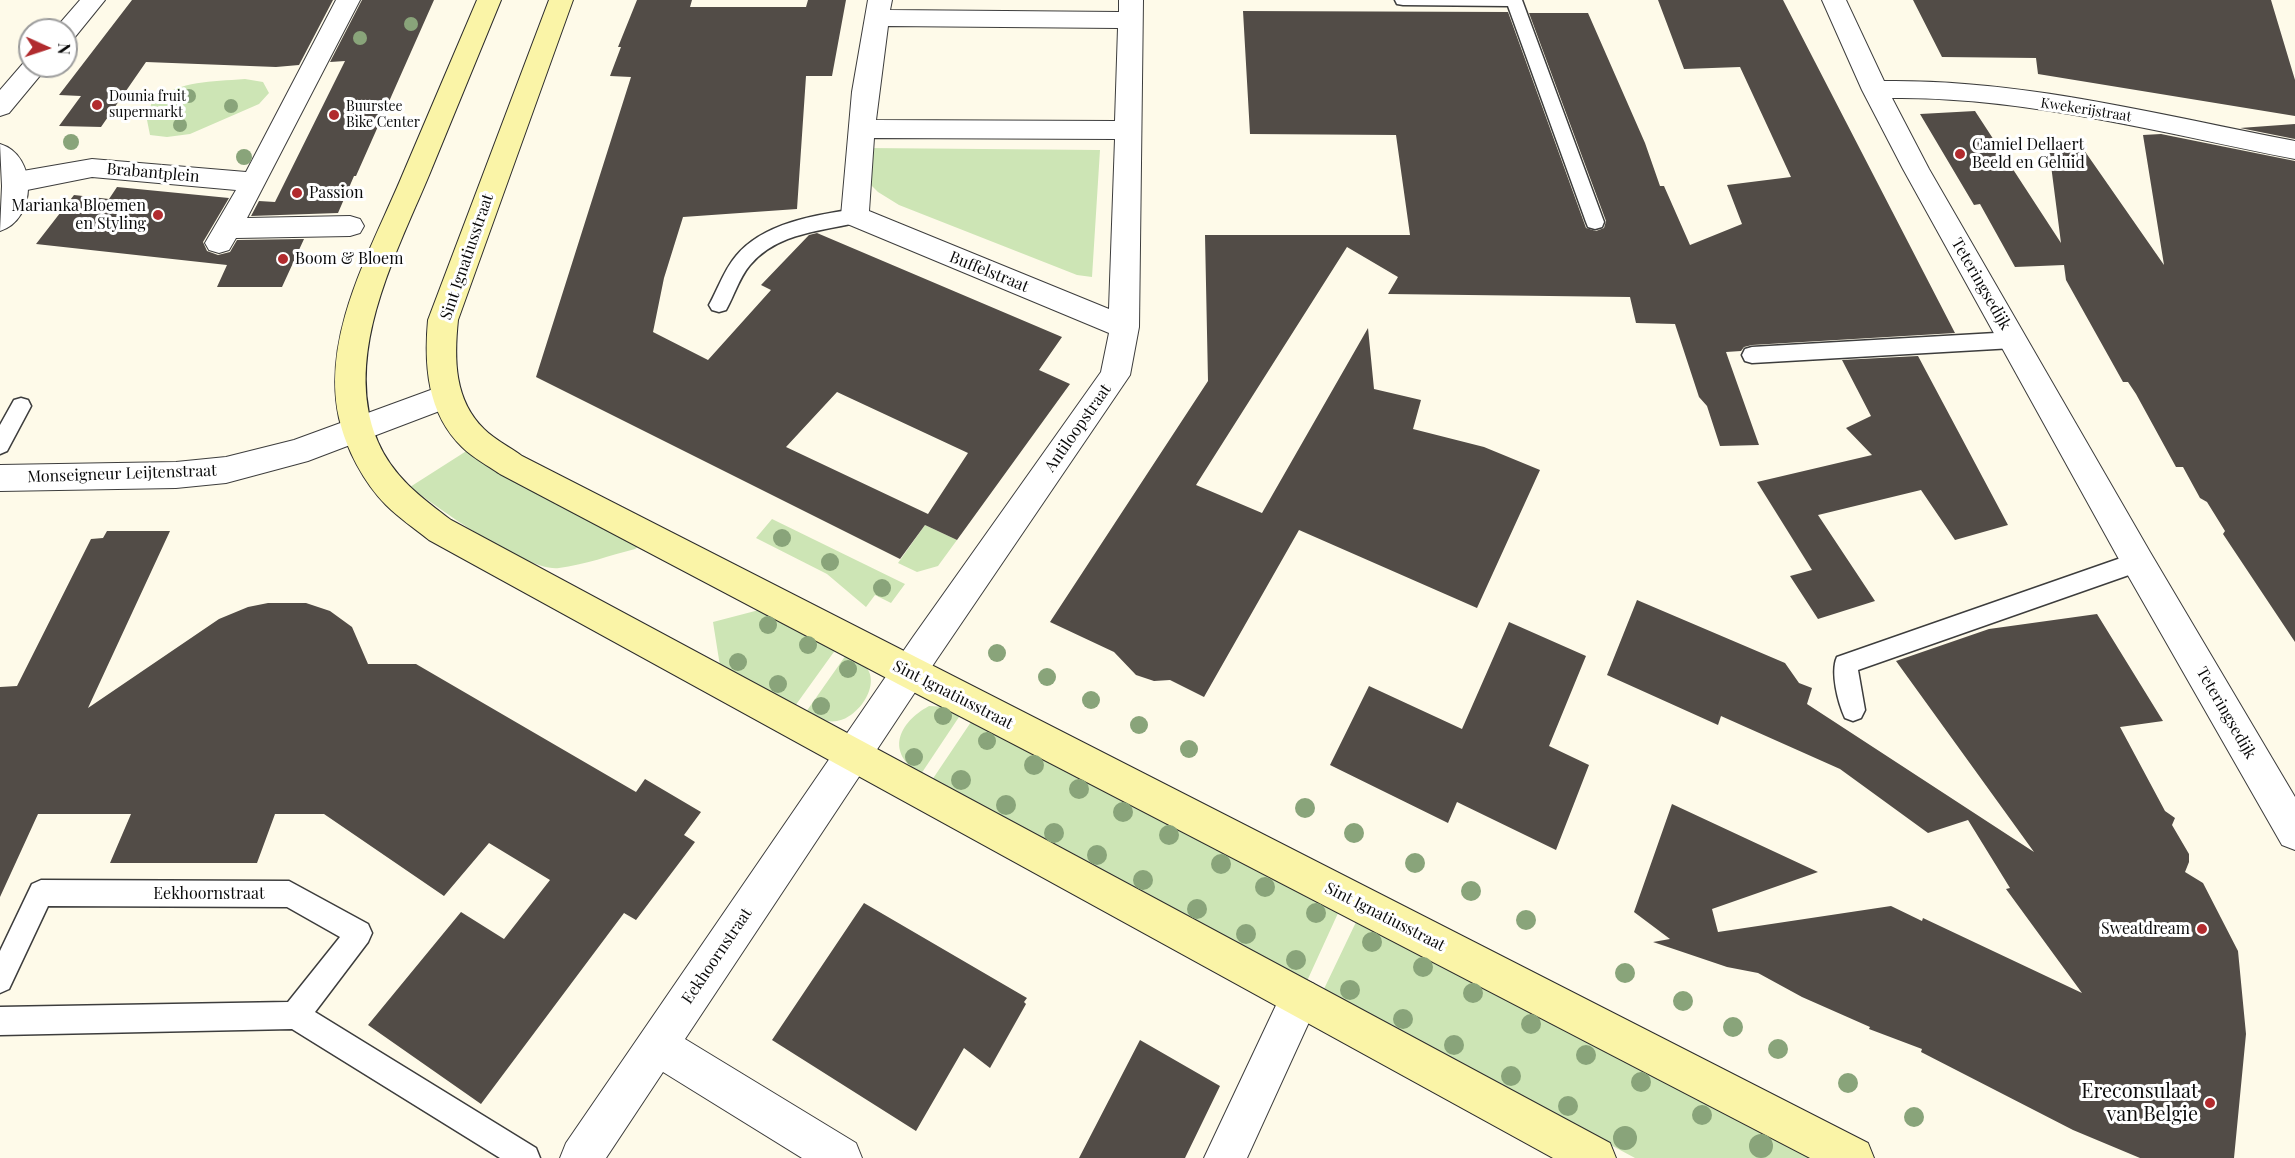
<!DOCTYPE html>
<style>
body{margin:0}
#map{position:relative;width:2295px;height:1158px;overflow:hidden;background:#fefae9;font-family:"Playfair Display",serif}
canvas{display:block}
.north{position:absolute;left:18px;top:18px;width:60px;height:60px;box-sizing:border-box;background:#fff;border:2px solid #9d9d9d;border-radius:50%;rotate:93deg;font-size:16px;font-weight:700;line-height:24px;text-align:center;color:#0a0a0a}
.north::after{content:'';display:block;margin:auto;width:21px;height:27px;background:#b12b2e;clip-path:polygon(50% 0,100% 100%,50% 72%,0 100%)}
</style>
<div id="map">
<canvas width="2295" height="1158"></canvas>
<div class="north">N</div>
</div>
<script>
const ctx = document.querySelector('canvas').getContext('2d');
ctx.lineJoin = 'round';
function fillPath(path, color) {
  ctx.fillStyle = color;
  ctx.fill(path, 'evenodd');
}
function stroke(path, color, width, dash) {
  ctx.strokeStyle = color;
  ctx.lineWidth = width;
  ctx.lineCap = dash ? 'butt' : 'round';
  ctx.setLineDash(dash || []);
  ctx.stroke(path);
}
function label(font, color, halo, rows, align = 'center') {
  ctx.font = font + ' "Playfair Display",serif';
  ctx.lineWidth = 6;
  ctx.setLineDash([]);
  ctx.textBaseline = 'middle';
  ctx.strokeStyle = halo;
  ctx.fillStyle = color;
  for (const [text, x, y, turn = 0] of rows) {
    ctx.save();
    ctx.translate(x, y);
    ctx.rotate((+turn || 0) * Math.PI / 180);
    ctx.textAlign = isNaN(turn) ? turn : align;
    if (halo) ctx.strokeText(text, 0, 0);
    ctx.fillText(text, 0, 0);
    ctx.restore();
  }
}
const green = new Path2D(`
 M245,79L263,82L269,93L259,104L190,134L167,137L150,135L147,120L152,101C184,80 209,82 245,79Z
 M866,148L1100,150L1092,277L1077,275L899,205L878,192L864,178Z
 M468,450L489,468L639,546L635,549C611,555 584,565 559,568C526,572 438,508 410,487Z
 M772,519L905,584L891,603L875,595L866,607L827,574L756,538Z
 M925,525L957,540L938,566L917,572L898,563Z
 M759,610L836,649L795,706L720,666L713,622Z
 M846,655C851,657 859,660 863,664C884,681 859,718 837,721C825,723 816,717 806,712Z
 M929,706L948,707L961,714L921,774C885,753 898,723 929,706Z
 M973,719L1339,911L1307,981L932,780Z
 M1357,920L1813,1158H1635L1323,991Z`);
const building = new Path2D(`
 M132,0H333L299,65L276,67L146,62L101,127L59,126L81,96L59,95Z
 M362,0H434L356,176H354L338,213L251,216L259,201L275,202L345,61L330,62Z
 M637,0H692L690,7H806L808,0H846L832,76H806L797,209L683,217L664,278L653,332L708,360L771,290L761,285L809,235L817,233L1062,337L1039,370L1070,384L957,540L925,525L900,559L536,377L631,77L610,76L621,47H618ZM837,392L968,453L928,514L786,447Z
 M1658,0H1783L1955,333L1752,345L1744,347L1741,351L1726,352L1759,445L1720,446L1707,406L1699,397L1675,324L1636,323L1630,297L1388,294L1398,277L1347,247L1196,485L1262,513L1368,328L1374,389L1421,400L1413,429L1484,447L1540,470L1477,608L1299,530L1204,697L1170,680L1154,681L1136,675L1114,652L1050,622L1208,381L1205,235H1410L1396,135L1250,134L1243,11L1508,12L1586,228L1596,231L1604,228L1606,221L1529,13H1588L1645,143L1660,186H1664L1690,245L1742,224L1727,185L1791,177L1740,67L1684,69Z
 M1913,0H2271L2295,80V116L2038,74L2036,58L1942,57Z
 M1975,111L2061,243L2048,142L2077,140L2164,265L2143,135L2161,134L2295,161V642L2223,534L2225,531L2207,502L2200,498L2183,467H2176L2136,394L2128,382H2123L2066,280L2064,265L2015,267L1980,204L1974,205L1920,114Z
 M2295,124V139L2240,128Z
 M117,187L229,198L203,242L207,251L218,255L230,252L237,240L304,239L282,287H217L227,265L36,244L74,195L109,199Z
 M1918,356L2008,525L1955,540L1921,490L1818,515L1875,601L1818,619L1790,576L1812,570L1757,482L1872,455L1846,428L1871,416L1842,360Z
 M107,531H170L88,708L219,619L248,607L268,603H306L330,611L352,627L368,664H416L636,792L645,779L701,812L684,835L695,842L636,920L624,913L481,1104L368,1025L461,912L504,939L550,880L489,843L444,896L324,814H275L257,863H110L131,814H38L0,897V687L17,686L91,539L103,538Z
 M1637,600L1785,663L1799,683L1812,688L1807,704L2034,852L1896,661L1989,629L2097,614L2163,721L2120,727L2165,811L2175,818L2172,825L2189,854V862L2185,872L2203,883L2238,951L2246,1034L2234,1158H2140L2073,1130L1921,1052L1922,1049L1869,1029L1870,1027L1802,997L1758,973L1727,967L1653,942L1670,939L1634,912L1672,804L1818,872L1712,909L1718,932L1891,906L1922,921L1923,918L2082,993L2006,889L2010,888L1968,820L1928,833L1840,769L1721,716L1718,725L1607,675Z
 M1509,622L1586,656L1549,746L1589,765L1556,850L1457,802L1448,823L1330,765L1369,686L1462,729Z
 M864,903L1027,998L1024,1002L1026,1004L990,1068L964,1048L916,1131L772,1040Z
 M1140,1040L1220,1086L1185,1158H1079Z`);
const service = new Path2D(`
 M1395,0H1522L1604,222L1602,227L1595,229L1588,227L1586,222L1508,6L1403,5L1397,4Z
 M855,209L862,211L864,216L862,221C823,232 779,231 750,265C739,278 734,296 726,310L719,312L712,310L709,305C718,289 724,270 736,256C763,223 815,215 855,209Z
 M2013,332L2020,335L2023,340L2020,345L2013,348L1752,363L1745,361L1742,355L1745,349L1752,347Z
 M21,398L28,400L31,406L7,451L0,454V425L14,400Z
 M2138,552L2146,555L2149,562L2146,569L1858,670L1865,710L1861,718L1853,721L1845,718C1838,703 1830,672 1837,657Z
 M41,880L289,881L368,924L372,933L368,942L315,1012L536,1148L540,1158H500L292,1029L0,1035V1007L288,1002L340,937L287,907L48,906L9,989L0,993V951L32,884Z`);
const pedestrian = new Path2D(`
 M336,0H360L247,218L350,216L360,219L364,226L360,233L350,236L236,238L229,250L219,253L209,250L205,243L236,190L92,177L17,192L7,189L4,182L7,175L17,172L92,159L246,172Z`);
const minor = new Path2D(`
 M80,0H105L75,37L66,39V30H54Z
 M868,0H892L890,10L1119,12V0H1143L1139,327L1130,375L937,659L685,1039L856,1143L862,1158H802L663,1072L606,1158H560L566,1143L913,637L1101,372L1109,333L845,223L841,216L852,92ZM888,26L1118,28L1115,121L876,120ZM874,138L1115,139L1109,309L869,211Z
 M1822,0H1846L1884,81C2022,79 2160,115 2295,141V159C2167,134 2022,96 1892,98L1929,169L2150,552L2295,797V850L2282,845L2126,572L1903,169L1862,90Z
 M30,59V66H48L9,113L0,116V90L26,60Z
 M0,144C38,155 37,220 0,231L2,186Z
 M447,384L458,388L462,396L458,404L308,461L226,483L176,488L0,491V465L176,462L226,457L294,440Z
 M1300,978L1314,984L1320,998L1247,1158H1204L1286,984Z`);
const secondary = new Path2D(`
 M477,0H501C478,56 455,112 432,168C399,249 340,354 378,442C393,477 422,498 451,520L1610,1143L1616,1158H1553L429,540C414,528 399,518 386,505C364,483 346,449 339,418C321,335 371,250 402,176C427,117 452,59 477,0Z
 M549,0H573L458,320C454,359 454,400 484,429C495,440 510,447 522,456L1868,1143L1874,1158H1810L898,684L500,474C487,465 473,458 462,447C427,413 424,365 428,320Z`);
const trees = [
 [411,24,7],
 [360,38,7],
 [189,96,7],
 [231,106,7],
 [180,125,7],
 [71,142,8],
 [244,157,8],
 [782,538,9],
 [830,562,9],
 [882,588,9],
 [768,625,9],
 [808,645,9],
 [997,653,9],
 [738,662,9],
 [848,669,9],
 [1047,677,9],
 [778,684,9],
 [1091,700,9],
 [821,706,9],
 [943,716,9],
 [1139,725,9],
 [987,741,9],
 [1189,749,9],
 [914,757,9],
 [1034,765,10],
 [961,780,10],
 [1079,789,10],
 [1006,805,10],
 [1305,808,10],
 [1123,812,10],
 [1054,833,10],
 [1354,833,10],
 [1169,835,10],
 [1097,855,10],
 [1415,863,10],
 [1221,864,10],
 [1143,880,10],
 [1265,887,10],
 [1471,891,10],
 [1197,909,10],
 [1316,913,10],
 [1526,920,10],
 [1246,934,10],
 [1372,942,10],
 [1296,960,10],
 [1423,967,10],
 [1625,973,10],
 [1350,990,10],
 [1473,993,10],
 [1683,1001,10],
 [1403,1019,10],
 [1531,1024,10],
 [1733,1027,10],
 [1454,1045,10],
 [1778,1049,10],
 [1586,1055,10],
 [1511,1076,10],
 [1641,1082,10],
 [1848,1083,10],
 [1568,1106,10],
 [1702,1115,10],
 [1914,1117,10],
 [1625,1138,12],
 [1761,1146,12]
];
const markers = [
 [97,105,6,"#b12b2e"],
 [334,115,6,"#b12b2e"],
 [1960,154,6,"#b12b2e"],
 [297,193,6,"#b12b2e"],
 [158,215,6,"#b12b2e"],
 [283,259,6,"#b12b2e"],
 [2202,929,6,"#b12b2e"],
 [2210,1103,6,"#b12b2e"]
];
const farPoinames = [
 ["Dounia fruit",109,97],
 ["supermarkt",109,113],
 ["Buurstee",346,107],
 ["Bike Center",346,123]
];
const farStreetnames = [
 ["Kwekerijstraat",2086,110,9]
];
const poiNames = [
 ["Camiel Dellaert",1972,145],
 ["Beeld en Geluid",1972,163],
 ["Passion",309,193],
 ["Marianka Bloemen",146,206,"right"],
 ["en Styling",146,224,"right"],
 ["Boom & Bloem",295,259],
 ["Sweatdream",2190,929,"right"]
];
const streetNames = [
 ["Brabantplein",153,173,5],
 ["Sint Ignatiusstraat",467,257,-71],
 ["Buffelstraat",989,272,22],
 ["Teteringsedijk",1981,284,60],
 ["Antiloopstraat",1078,428,-55],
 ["Monseigneur Leijtenstraat",122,474,-2],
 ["Sint Ignatiusstraat",953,695,27],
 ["Teteringsedijk",2226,713,60],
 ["Eekhoornstraat",209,894],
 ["Sint Ignatiusstraat",1385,917,27],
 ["Eekhoornstraat",717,956,-56]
];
const nearPoinames = [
 ["Ereconsulaat",2198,1092],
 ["van Belgie",2198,1115]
];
fillPath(green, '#cde5b5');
fillPath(building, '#524c47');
stroke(service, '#3d3d3d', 3);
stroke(pedestrian, '#3d3d3d', 2);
stroke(minor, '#3d3d3d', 2);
stroke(secondary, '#2c2c2c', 2);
fillPath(service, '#fff');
fillPath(pedestrian, '#fff');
fillPath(minor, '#fff');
fillPath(secondary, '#faf4a7');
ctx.fillStyle = '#89a47a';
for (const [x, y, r] of trees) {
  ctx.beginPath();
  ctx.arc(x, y, r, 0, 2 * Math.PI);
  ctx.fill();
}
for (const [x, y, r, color] of markers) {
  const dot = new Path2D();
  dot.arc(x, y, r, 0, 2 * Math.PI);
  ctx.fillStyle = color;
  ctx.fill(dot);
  stroke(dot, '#fff', 2);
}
label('14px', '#0a0a0a', '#fff', farPoinames, 'left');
label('14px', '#0a0a0a', '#fff', farStreetnames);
label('16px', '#0a0a0a', '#fff', poiNames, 'left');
label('16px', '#0a0a0a', '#fff', streetNames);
label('20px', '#0a0a0a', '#fff', nearPoinames, 'right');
</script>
